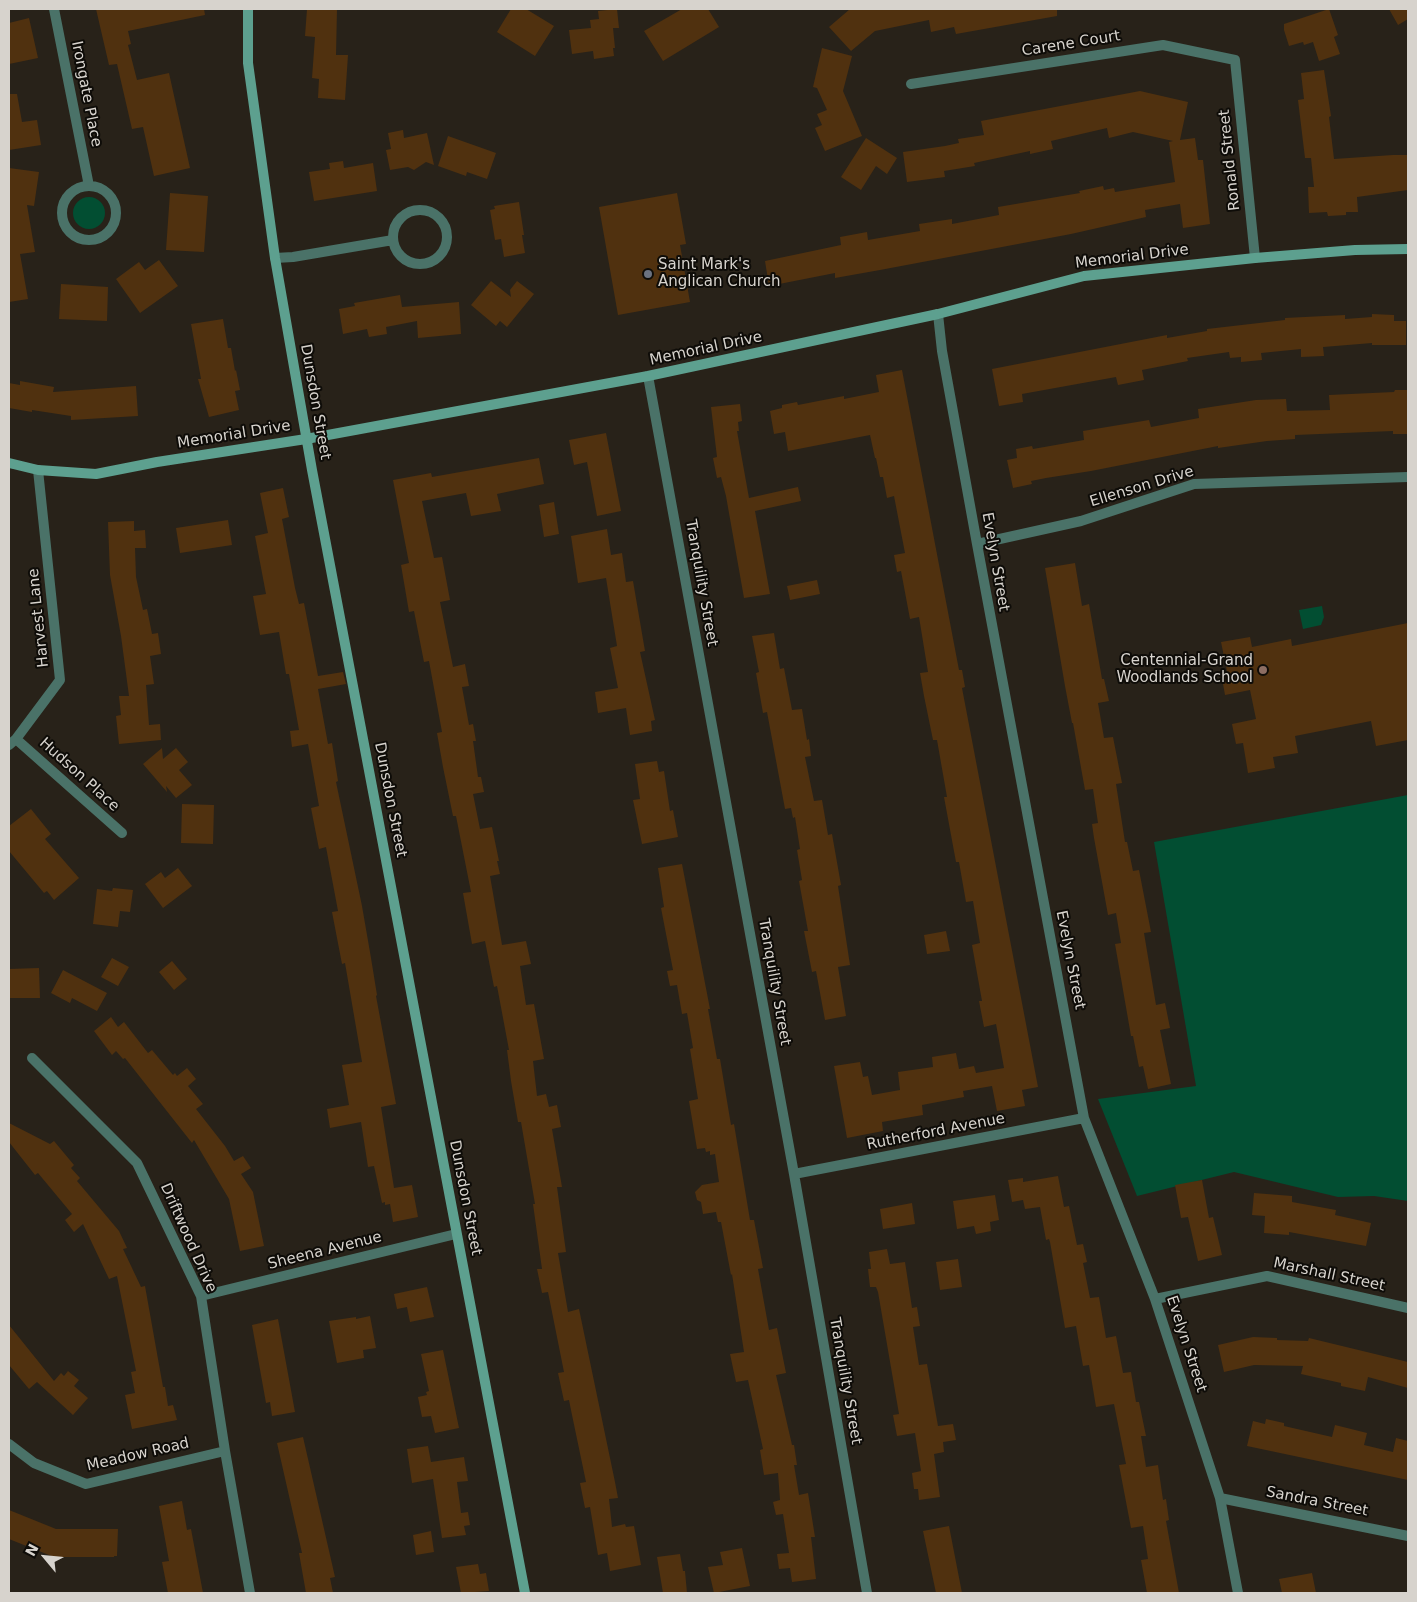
<!DOCTYPE html>
<style>
body{margin:0}
#map{position:relative;width:1417px;height:1602px;overflow:hidden;background:#282219;font-family:"DejaVu Sans",sans-serif}
canvas{display:block}
.frame{position:absolute;inset:0;border:10px solid #d7d3cd;pointer-events:none}
.north{position:absolute;left:20px;top:1532px;width:50px;height:50px;-webkit-text-stroke:4px #0e0c08;paint-order:stroke;rotate:298deg;font-size:14px;font-weight:700;line-height:20px;text-align:center;color:#d7d3cd}
.north::after{content:'';display:block;margin:auto;width:18px;height:22px;background:#d7d3cd;clip-path:polygon(50% 0,100% 100%,50% 72%,0 100%)}
</style>
<div id="map">
<canvas width="1417" height="1602"></canvas>
<div class="frame"></div>
<div class="north">N</div>
</div>
<script>
const ctx = document.querySelector('canvas').getContext('2d');
ctx.lineJoin = 'round';
function fillPath(path, color) {
  ctx.fillStyle = color;
  ctx.fill(path, 'evenodd');
}
function stroke(path, color, width, dash) {
  ctx.strokeStyle = color;
  ctx.lineWidth = width;
  ctx.lineCap = dash ? 'butt' : 'round';
  ctx.setLineDash(dash || []);
  ctx.stroke(path);
}
function label(font, color, halo, rows, align = 'center') {
  ctx.font = font + ' "DejaVu Sans",sans-serif';
  ctx.lineWidth = 4;
  ctx.setLineDash([]);
  ctx.textBaseline = 'middle';
  ctx.strokeStyle = halo;
  ctx.fillStyle = color;
  for (const [text, x, y, turn = 0] of rows) {
    ctx.save();
    ctx.translate(x, y);
    ctx.rotate((+turn || 0) * Math.PI / 180);
    ctx.textAlign = isNaN(turn) ? turn : align;
    if (halo) ctx.strokeText(text, 0, 0);
    ctx.fillText(text, 0, 0);
    ctx.restore();
  }
}
const green = new Path2D(`
 M73 213a16 16 0 1 1 32 0a16 16 0 1 1-32 0Z
 M1322,606L1324,617L1321,625L1303,629L1299,610Z
 M1408,795V1201L1374,1196L1338,1197L1234,1172L1137,1196L1098,1099L1196,1086L1154,842Z`);
const building = new Path2D(`
 M96,9H204L205,15L128,31L131,44L128,45L137,80L169,73L190,168L154,176L143,127L132,129L117,64L109,65Z
 M307,9H337L336,55H348L345,100L318,98L319,79L312,78L315,37L305,36Z
 M511,9H526L554,26L535,56L497,32Z
 M617,9L619,28H613L615,48H613L614,56L594,59L593,51L572,54L569,30L591,28L590,20L599,19L598,11Z
 M682,9H708L719,27L663,61L644,31Z
 M850,9H1057V16L956,34L954,27L931,32L929,20L875,31L851,51L829,27Z
 M1329,9L1338,35L1334,37L1340,54L1319,61L1313,42L1304,45L1303,42L1289,46L1284,30V24Z
 M1389,9H1408V19L1398,25Z
 M29,18L38,58L9,64V23Z
 M822,48L852,56L843,91L862,136L825,151L815,128L822,125L817,114L827,110L817,88L813,87Z
 M1324,70L1331,116L1329,117L1334,159L1393,155H1408V190L1357,197L1358,212H1346V215L1328,216L1327,212L1309,213L1308,187H1314L1311,158H1305L1298,100L1304,99L1301,73Z
 M1140,91L1188,102L1180,140L1195,138L1198,160H1203L1210,224L1183,228L1180,204L1145,210L1146,217L1071,234L880,270L835,278V273L769,286L765,261L841,245L840,237L867,232L868,240L920,231L919,224L952,219V224L999,215L998,207L1080,193L1079,191L1103,186L1104,190L1114,188L1115,192L1175,182L1169,142L1173,141L1133,132L1109,138L1107,128L1051,141L1053,149L1030,154V151L974,163L975,166L944,171L945,177L907,182L903,152L945,146L959,143L958,139L984,135L981,121Z
 M9,94H17L22,122L37,120L41,145L9,150Z
 M403,130L404,138L427,133L434,165L426,162L414,170L408,167L390,170L386,150L391,149L388,133Z
 M448,136L496,153L487,179L467,172L466,176L438,166Z
 M866,138L897,158L887,174L876,166L861,190L841,177Z
 M343,161L344,168L373,163L377,191L314,201L309,172L330,169L329,163Z
 M9,168L39,172L34,206L27,205L35,252L20,254L28,299L9,302Z
 M170,193L208,196L204,252L166,250Z
 M677,193L686,244L680,245L690,302L618,315L599,207Z
 M519,202L524,235H522L525,253L504,257L501,239L495,240L490,210L495,209L494,206Z
 M159,260L178,286L140,313L116,279L139,262L145,270Z
 M491,281L511,297L510,290L517,281L534,294L507,327L500,321L496,326L471,305Z
 M61,284L108,287L107,321L59,319Z
 M400,295L402,307L459,302L461,334L418,338L417,321L386,327L387,334L369,337L367,329L343,334L339,309L355,306L354,303Z
 M1372,314L1394,315V321H1406V345H1372V343L1323,347L1324,356L1301,357V349L1261,353L1262,360L1241,362V357L1230,358L1229,352L1187,358L1188,361L1142,370L1144,380L1118,385L1116,377L1022,394L1023,402L999,406L992,369L1167,335V338L1207,331V329L1285,320V318L1345,315V319L1372,317Z
 M223,319L228,348H231L235,371L236,370L240,390L235,391L239,410L209,417L198,379H201L191,324Z
 M902,370L959,670H962L965,687L962,688L1038,1087L1022,1090L1025,1106L997,1111L992,1086L963,1091L964,1097L922,1105L923,1115L882,1122L883,1131L847,1138L834,1066L860,1062L863,1077L868,1076L872,1095L900,1090L898,1072L933,1067L932,1057L956,1053L959,1069L974,1066L976,1073L1004,1068L996,1024L984,1027L979,1001H982L972,945L980,943L973,901L966,902L959,862H956L944,797H947L937,740H933L924,696L920,673L928,672L919,617L910,619L901,571L897,572L894,555L905,553L894,496L887,498L883,477H880L876,458H875L870,435L788,451L785,432L774,434L770,411L782,408V405L797,402L798,405L844,396V399L879,392L876,375Z
 M20,381L54,387L53,392L136,386L138,416L71,420V416L32,410V412L9,408V383L20,385Z
 M1395,390H1408V434H1393V431L1295,435V439L1267,441L1218,448V446L1091,471L1046,478L1031,481L1032,484L1013,488L1007,460L1017,458L1016,449L1032,446L1033,449L1084,440L1083,431L1149,420L1151,427L1199,418L1198,409L1256,400L1286,399L1287,411L1330,410L1329,395L1394,392Z
 M740,404L742,421L738,422L739,431H737L749,498L798,487L801,501L755,511L770,594L744,598L726,496L721,477L717,478L713,458L717,457L711,407Z
 M606,433L621,511L597,516L587,462L574,465L569,440Z
 M539,458L544,484L497,494L501,511L471,516L466,493L422,501L434,558L442,557L450,600L440,602L453,667L465,664L469,686L462,687L469,725L473,724L476,741H473L478,777H481L484,792L473,794L480,829L492,827L499,861H497L500,874L490,876L502,945L526,941L531,964L520,966L526,1005L534,1004L544,1059L533,1061L537,1096L546,1094L549,1107L557,1105L561,1127L552,1129L562,1187H557L566,1252L558,1253L568,1312L579,1309L615,1482L618,1498L609,1499L612,1527L625,1524L626,1527L634,1526L641,1565L610,1571L607,1553L598,1555L590,1507L585,1508L580,1483L586,1482L572,1415L569,1400L564,1401L558,1373L564,1372L548,1292L542,1293L537,1269H542L533,1204H535L521,1122H518L511,1081L507,1050H509L497,986L494,987L485,941L472,944L463,893L471,892L456,816H453L443,767L437,733L442,732L429,661L424,662L414,611L409,612L401,565L409,563L393,480L431,473L432,477Z
 M283,488L289,517L282,519L295,588L299,604L304,603L318,676L343,672L346,684L318,689L328,744L332,743L338,781L336,782L362,906L371,958L377,995L376,996L396,1104L381,1107L394,1188L412,1185L418,1217L393,1222L390,1204L385,1205V1202L382,1203L374,1166L368,1167L361,1122L330,1128L327,1109L349,1105L342,1065L362,1062L345,963L342,964L332,912L338,911L326,847L319,849L311,808L319,806L308,744L292,747L290,731L299,730L289,674H286L279,632L260,635L253,596L266,594L255,536L268,533L260,493Z
 M554,502L559,534L544,537L539,505Z
 M228,520L232,545L180,553L176,528Z
 M134,521V531L145,530L146,548H135L136,577L143,610L147,609L152,634L158,633L161,654L150,656L154,684L146,685L149,725L160,724L161,740L119,744L116,716L121,715L119,696H129L121,636L110,575L108,522Z
 M607,529L611,555L622,553L626,582L633,581L645,651L640,652L655,720L651,721L652,731L630,735L626,708L598,713L595,692L618,688L610,648L617,646L606,578L578,583L571,536Z
 M1075,563L1082,606L1089,604L1102,679H1104L1109,701L1098,703L1104,738L1113,737L1122,783L1116,784L1125,842H1127L1133,871L1139,870L1151,932L1144,933L1156,1005L1165,1003L1170,1028L1160,1030L1171,1084L1148,1089L1143,1066L1139,1067L1133,1036H1131L1115,944L1121,943L1116,913L1108,915L1094,838L1092,824L1098,823L1093,789L1085,790L1073,723H1072L1065,686L1045,568Z
 M817,580L820,594L790,600L787,586Z
 M1408,623V740L1376,746L1371,721L1295,736L1298,753L1273,757L1275,768L1248,773L1243,743L1236,744L1232,724L1256,719L1250,690L1225,695L1221,673L1227,671L1221,642L1250,637L1252,647L1291,639L1292,646Z
 M774,633L780,669L784,668L792,710L802,709L807,740L809,739L811,756L805,757L814,801L822,800L828,835L832,834L841,885L838,886L850,965L838,967L846,1016L825,1020L816,971L812,972L804,931H808L799,881L802,880L797,850L800,849L795,817L793,818L791,808L785,809L767,712L763,713L756,673L759,672L752,636Z
 M162,748L163,759L176,748L188,762L179,770L192,785L176,798L166,786L167,792L143,764Z
 M657,761L659,772L664,771L670,811L673,810L678,837L642,844L633,800L640,799L635,764Z
 M182,804L214,805L213,844L181,843Z
 M31,809L51,834L45,839L79,878L54,900L47,891L44,893L9,851V826Z
 M682,864L710,1009H708L717,1059H720L731,1125L734,1124L750,1220H754L763,1268L758,1269L769,1330L777,1328L786,1373L776,1375L792,1445H794L797,1465H794L799,1495L808,1493L815,1537H811L816,1579L792,1582L790,1568L779,1569L777,1554L789,1553L783,1514L776,1515L773,1502L780,1500L778,1473L764,1475L760,1450L763,1449L748,1380L736,1382L730,1354L744,1352L732,1274L731,1275L721,1222H718L716,1212L703,1214L701,1202L697,1200L695,1192L702,1185L719,1182L715,1154L710,1155V1151L706,1152L705,1148L697,1149L689,1101L698,1099L690,1049L693,1048L687,1013L682,1014L677,985L670,986L667,971L673,970L661,908L664,907L658,868Z
 M178,868L192,886L163,908L145,884L161,872L165,878Z
 M113,888L133,890L130,912L120,911L118,927L93,924L97,889L112,891Z
 M946,931L950,951L927,954L924,935Z
 M112,958L129,967L118,986L101,977Z
 M172,961L187,979L174,990L159,972Z
 M39,968L40,998H9V969Z
 M63,970L107,993L97,1011L72,998L70,1003L51,993Z
 M111,1017L118,1027L124,1022L148,1053L152,1050L173,1075L175,1073L177,1076L187,1068L196,1079L188,1086L203,1104L196,1109L225,1146L234,1161L243,1156L251,1168L241,1174L253,1192L264,1246L240,1251L229,1199L194,1140L192,1143L125,1058L123,1059L116,1051L112,1055L94,1031Z
 M9,1123L50,1144L54,1141L74,1165L71,1168L80,1178L77,1181L119,1231L127,1248L123,1249L141,1287L145,1286L163,1387H165L168,1406L173,1405L177,1420L132,1429L125,1395L135,1393L131,1372L136,1371L117,1276L109,1279L83,1224L74,1232L65,1220L72,1214L38,1173L35,1175L9,1142Z
 M1058,1176L1064,1207L1069,1206L1077,1245L1083,1244L1087,1262L1083,1263L1090,1298L1099,1297L1106,1338L1116,1336L1123,1373L1131,1372L1136,1402H1139L1146,1436H1141L1146,1467L1158,1465L1163,1500L1166,1499L1169,1520L1166,1521L1179,1593H1147L1141,1560L1148,1559L1143,1526L1131,1528L1119,1465L1126,1464L1114,1404L1096,1407L1089,1365L1083,1366L1076,1326L1065,1328L1050,1242L1049,1239L1046,1240L1040,1207L1025,1209L1023,1200L1012,1202L1008,1180L1023,1178V1182Z
 M1202,1180L1209,1218L1213,1217L1222,1255L1198,1261L1188,1217L1181,1218L1175,1185Z
 M1254,1193L1292,1196V1202L1336,1210L1335,1215L1371,1223L1366,1246L1289,1232V1235L1264,1233L1265,1216L1252,1215Z
 M995,1195L999,1220L990,1222L991,1231L976,1234L974,1226L957,1229L953,1201Z
 M912,1203L915,1224L883,1229L880,1209Z
 M887,1249L890,1264L905,1262L912,1308L917,1307L920,1326L913,1327L919,1365L927,1364L938,1426L953,1424L956,1440L943,1442L944,1452L934,1454L940,1497L919,1500L918,1489H914L912,1473L921,1471L915,1433L897,1436L893,1415L899,1414L878,1292L876,1287H870L868,1269H871L869,1252Z
 M958,1259L962,1287L940,1290L936,1262Z
 M427,1287L434,1317L410,1322L407,1307L397,1309L394,1294Z
 M370,1316L376,1348L363,1350L364,1358L337,1363L329,1321L356,1317V1319Z
 M278,1319L295,1412L272,1416L270,1402L266,1403L252,1325Z
 M9,1325L54,1381L61,1373L64,1376L68,1371L79,1380L74,1386L88,1398L73,1415L37,1382L29,1389L9,1365Z
 M1253,1337L1277,1338V1340L1308,1341L1309,1338L1408,1362V1388L1368,1377L1365,1391L1341,1386V1383L1301,1374L1303,1366L1254,1365L1224,1372L1218,1345Z
 M443,1350L459,1428L435,1433L431,1416L422,1417L418,1397L427,1395L426,1392L429,1391L421,1354Z
 M1266,1419L1284,1423V1426L1332,1437L1335,1425L1367,1433L1364,1445L1393,1452L1396,1438L1408,1441V1480L1247,1446L1253,1421L1265,1424Z
 M303,1437L335,1577L330,1578L333,1593H306L299,1553H302L277,1443Z
 M428,1446L431,1462L464,1457L468,1481L457,1482L461,1513L468,1512L470,1525L464,1526L466,1535L442,1538L433,1479L412,1483L407,1449Z
 M182,1501L187,1530L191,1529L203,1593H168L162,1562L169,1561L159,1506Z
 M9,1510L56,1529H118L117,1556H114V1557H54L9,1539Z
 M949,1526L962,1593H936L923,1531Z
 M431,1531L434,1552L416,1555L413,1535Z
 M742,1548L750,1586L714,1593L708,1567L723,1565L720,1552Z
 M680,1554L683,1571H685L687,1593H663L657,1557Z
 M478,1564L480,1574L486,1573L489,1591L461,1593L456,1567Z
 M1312,1573L1316,1593H1282L1279,1579Z`);
const street = new Path2D(`
 M54,9L89,186
 M911,84L1163,45L1235,60L1255,258
 M62 213a27 27 0 1 1 54 0a27 27 0 1 1-54 0Z
 M393 237a27 27 0 1 1 54 0a27 27 0 1 1-54 0Z
 M275,258L293,257L393,240
 M938,314L942,351L977,544L1084,1118L1155,1299L1220,1498L1238,1593
 M648,376L794,1174L867,1593
 M977,544L1081,521L1194,484L1408,477
 M16,739L122,833
 M9,745L16,739L60,680L38,470
 M32,1058L137,1163L201,1296L225,1451L250,1593
 M794,1174L1084,1118
 M201,1296L456,1234
 M1155,1299L1267,1276L1408,1308
 M9,1444L34,1463L86,1484L225,1451
 M1220,1498L1408,1536`);
const secondary = new Path2D(`
 M248,9V63L275,258L312,470L525,1593
 M9,463L38,470L96,474L157,462L306,439L648,376L938,314L1084,276L1255,258L1355,250L1408,249`);
const markers = [
 [648,274,5,"#6b7280"],
 [1263,670,5,"#8d6e63"]
];
const streetNames = [
 ["Carene Court",1071,44,-9],
 ["Irongate Place",86,94,79],
 ["Ronald Street",1230,160,-96],
 ["Memorial Drive",1132,257,-7],
 ["Memorial Drive",706,349,-12],
 ["Dunsdon Street",315,402,80],
 ["Memorial Drive",234,435,-9],
 ["Ellenson Drive",1142,487,-17],
 ["Evelyn Street",995,562,80],
 ["Tranquility Street",701,583,80],
 ["Harvest Lane",39,618,-96],
 ["Hudson Place",79,775,42],
 ["Dunsdon Street",390,800,79],
 ["Evelyn Street",1070,960,79],
 ["Tranquility Street",774,982,80],
 ["Rutherford Avenue",936,1132,-11],
 ["Dunsdon Street",465,1198,79],
 ["Driftwood Drive",188,1238,66],
 ["Sheena Avenue",325,1251,-14],
 ["Marshall Street",1329,1275,12],
 ["Evelyn Street",1186,1344,72],
 ["Tranquility Street",845,1381,80],
 ["Meadow Road",138,1455,-13],
 ["Sandra Street",1317,1502,11]
];
const poiNames = [
 ["Saint Mark's",658,265],
 ["Anglican Church",658,282],
 ["Centennial-Grand",1253,661,"right"],
 ["Woodlands School",1253,678,"right"]
];
fillPath(green, '#024e32');
fillPath(building, '#50310f');
stroke(street, '#4a7268', 10);
stroke(secondary, '#5da08f', 10);
for (const [x, y, r, color] of markers) {
  const dot = new Path2D();
  dot.arc(x, y, r, 0, 2 * Math.PI);
  ctx.fillStyle = color;
  ctx.fill(dot);
  stroke(dot, '#0e0c08', 2);
}
label('15px', '#d7d3cd', '#0e0c08', streetNames);
label('15px', '#d7d3cd', '#0e0c08', poiNames, 'left');
</script>
